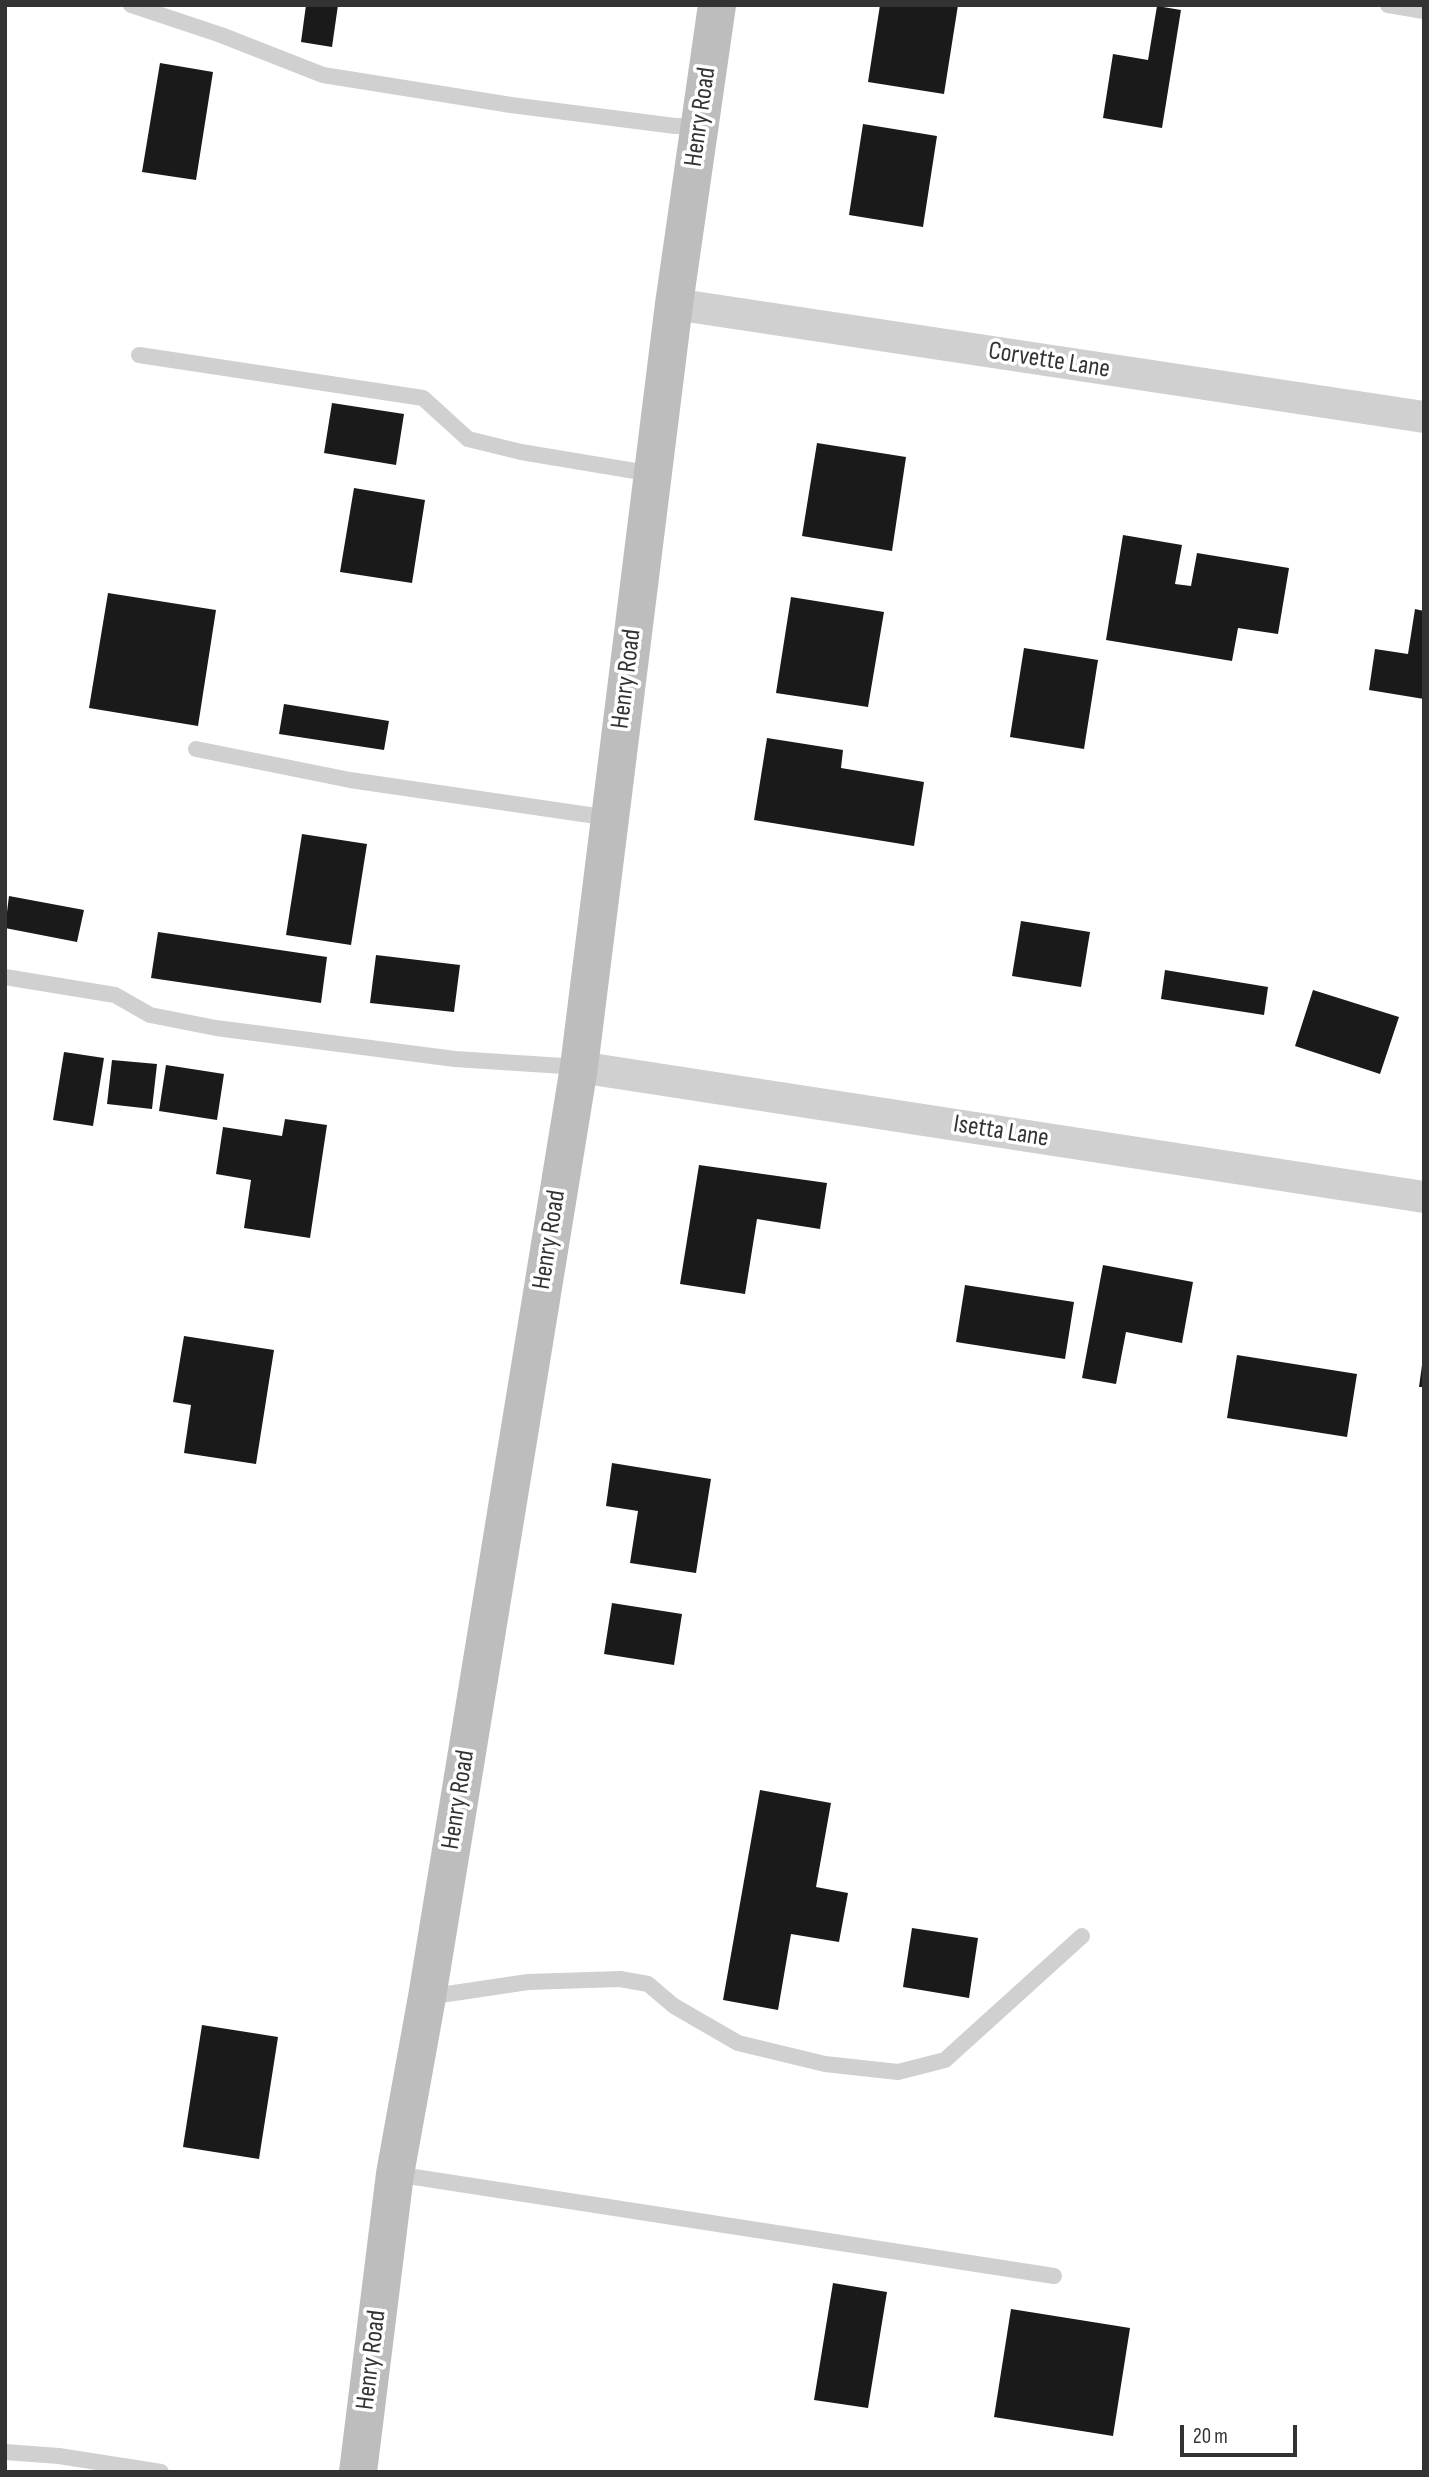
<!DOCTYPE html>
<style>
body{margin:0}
#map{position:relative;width:1429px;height:2477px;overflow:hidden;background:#fff;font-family:"Sofia Sans Condensed",sans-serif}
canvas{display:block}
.frame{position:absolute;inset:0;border:7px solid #333;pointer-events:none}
.scale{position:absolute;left:1180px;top:2425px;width:117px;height:32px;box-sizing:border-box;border:4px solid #333;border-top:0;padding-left:9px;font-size:21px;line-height:24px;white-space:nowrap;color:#333;-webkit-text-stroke:5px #fff;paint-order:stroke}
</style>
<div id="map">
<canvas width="1429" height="2477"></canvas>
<div class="frame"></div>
<div class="scale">20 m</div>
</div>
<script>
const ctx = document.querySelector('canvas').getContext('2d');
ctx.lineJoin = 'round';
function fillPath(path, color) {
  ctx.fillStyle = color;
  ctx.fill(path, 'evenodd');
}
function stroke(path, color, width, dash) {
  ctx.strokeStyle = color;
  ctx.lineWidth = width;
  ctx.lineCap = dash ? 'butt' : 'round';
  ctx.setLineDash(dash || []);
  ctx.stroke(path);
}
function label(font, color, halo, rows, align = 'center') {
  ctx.font = font + ' "Sofia Sans Condensed",sans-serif';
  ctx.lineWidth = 7;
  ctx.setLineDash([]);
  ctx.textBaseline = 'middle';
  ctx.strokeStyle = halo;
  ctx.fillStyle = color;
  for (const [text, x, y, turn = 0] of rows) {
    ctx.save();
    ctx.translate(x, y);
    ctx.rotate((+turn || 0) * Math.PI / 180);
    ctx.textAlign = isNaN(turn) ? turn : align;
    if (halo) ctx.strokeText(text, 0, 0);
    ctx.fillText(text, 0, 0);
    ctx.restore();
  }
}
const building = new Path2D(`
 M306,5H338L332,47L301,42Z
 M880,5H958L944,94L868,82Z
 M1157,6L1181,10L1162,128L1103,118L1113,54L1148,60Z
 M160,63L213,72L196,180L142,172Z
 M863,124L937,136L923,227L849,215Z
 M332,403L404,414L396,465L324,453Z
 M817,443L906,457L892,551L802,536Z
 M354,488L425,500L412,583L340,572Z
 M1123,535L1182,545L1175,584L1191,586L1197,553L1289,568L1278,634L1238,628L1232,661L1106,640Z
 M108,593L216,610L198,726L89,708Z
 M791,597L884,612L868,707L776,693Z
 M1415,609L1424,611V699L1369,690L1375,649L1408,654Z
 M1024,648L1098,660L1084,749L1010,737Z
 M284,704L389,721L384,750L279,734Z
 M767,738L843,750L841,768L924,782L914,846L754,820Z
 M302,834L367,844L351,945L286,935Z
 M9,896L84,910L77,942L5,928Z
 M1021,921L1090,932L1081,987L1012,976Z
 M158,932L327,957L321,1003L151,978Z
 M376,955L460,965L454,1012L370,1003Z
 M1165,970L1268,987L1264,1015L1161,999Z
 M1313,990L1399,1017L1380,1074L1295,1046Z
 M64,1052L104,1058L93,1126L53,1120Z
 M112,1060L157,1064L152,1109L107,1104Z
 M166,1065L224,1074L217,1120L159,1111Z
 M285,1119L327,1125L310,1238L244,1228L251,1180L216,1174L223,1127L282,1136Z
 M699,1165L827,1183L820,1229L757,1219L745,1294L680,1284Z
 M1103,1265L1193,1282L1182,1343L1126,1332L1116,1384L1082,1378Z
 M965,1285L1074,1302L1065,1359L956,1342Z
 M184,1336L274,1350L256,1464L184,1453L191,1405L173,1402Z
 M1237,1355L1357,1374L1347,1437L1227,1418Z
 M1422,1365H1424V1387H1419Z
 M612,1463L711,1479L696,1573L630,1563L638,1511L606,1506Z
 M612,1603L682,1614L674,1665L604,1654Z
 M760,1790L831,1803L816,1887L848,1893L839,1942L791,1934L778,2010L723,2000Z
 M912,1928L978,1938L969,1998L903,1987Z
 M202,2025L278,2037L259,2159L183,2147Z
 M833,2283L887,2292L868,2408L814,2400Z
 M1011,2309L1130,2328L1113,2436L994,2417Z`);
const lane = new Path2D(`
 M131,5L221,35L323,75L511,105L675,126H700
 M1388,5L1424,11
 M139,355L423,398L468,439L521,452L653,474
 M196,749L350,780L610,818
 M5,977L115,995L150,1015L216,1028L455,1059L579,1067
 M427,1997L528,1982L620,1979L648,1984L674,2006L738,2043L825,2064L898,2072L945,2060L1082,1936
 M395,2174L1054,2276
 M5,2452L59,2456L161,2472`);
const street = new Path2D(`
 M674,304L1424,417
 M579,1067L1424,1197`);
const secondary = new Path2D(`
 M358,2472L395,2174L427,1997L579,1067L674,304L717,5`);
const streetNames = [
 ["Henry Road",701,117,-82],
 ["Corvette Lane",1049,361,9],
 ["Henry Road",627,679,-83],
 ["Isetta Lane",1001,1132,9],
 ["Henry Road",550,1240,-81],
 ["Henry Road",459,1800,-81],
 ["Henry Road",372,2360,-83]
];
fillPath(building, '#1a1a1a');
stroke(lane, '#d0d0d0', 16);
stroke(street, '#d0d0d0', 32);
stroke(secondary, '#bdbdbd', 38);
label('26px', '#333', '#fff', streetNames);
</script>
